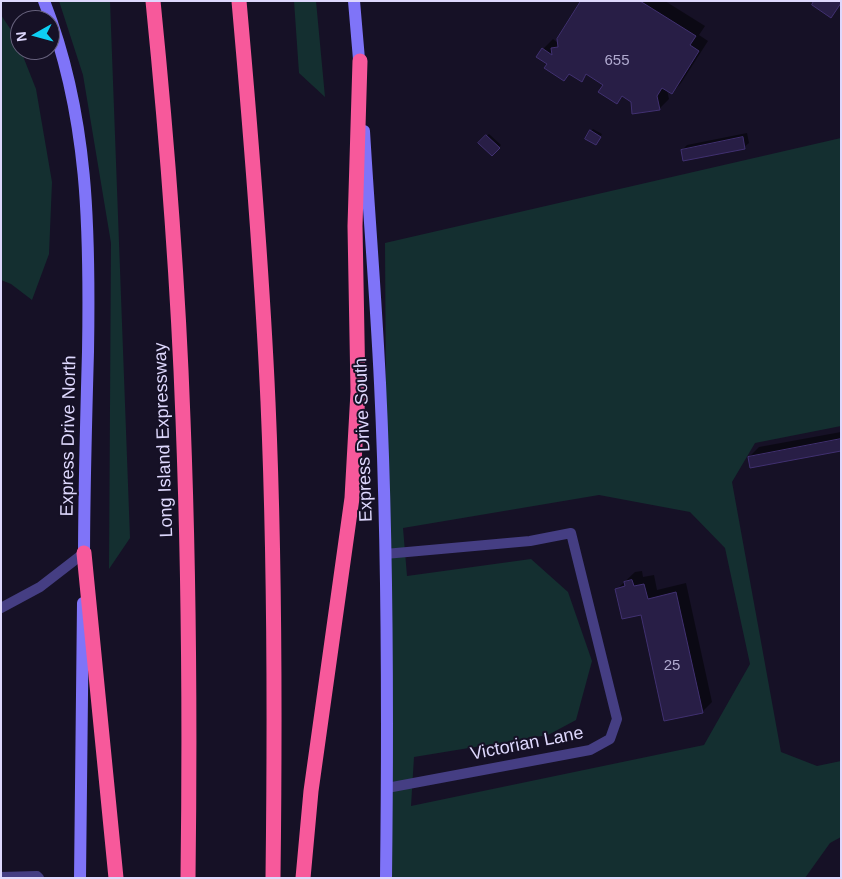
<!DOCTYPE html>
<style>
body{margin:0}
#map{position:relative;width:842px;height:879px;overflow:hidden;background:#161126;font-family:Helvetica,sans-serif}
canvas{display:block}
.frame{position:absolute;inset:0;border:2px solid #ded8fd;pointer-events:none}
.north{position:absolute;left:10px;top:10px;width:50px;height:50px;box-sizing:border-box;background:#161126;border:1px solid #66617c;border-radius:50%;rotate:263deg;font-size:14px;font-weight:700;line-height:20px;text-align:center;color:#ded8fd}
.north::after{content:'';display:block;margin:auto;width:18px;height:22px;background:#0ecff3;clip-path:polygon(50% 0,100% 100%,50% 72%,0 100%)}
</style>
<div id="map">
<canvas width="842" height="879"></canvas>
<div class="frame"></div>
<div class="north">N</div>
</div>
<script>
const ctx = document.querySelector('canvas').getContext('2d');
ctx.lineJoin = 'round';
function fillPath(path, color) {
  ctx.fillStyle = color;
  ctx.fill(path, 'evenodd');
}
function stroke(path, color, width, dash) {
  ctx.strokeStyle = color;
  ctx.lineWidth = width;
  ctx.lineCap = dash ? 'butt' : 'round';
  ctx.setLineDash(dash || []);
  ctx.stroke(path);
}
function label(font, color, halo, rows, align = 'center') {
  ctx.font = font + ' Helvetica,sans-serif';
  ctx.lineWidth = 4;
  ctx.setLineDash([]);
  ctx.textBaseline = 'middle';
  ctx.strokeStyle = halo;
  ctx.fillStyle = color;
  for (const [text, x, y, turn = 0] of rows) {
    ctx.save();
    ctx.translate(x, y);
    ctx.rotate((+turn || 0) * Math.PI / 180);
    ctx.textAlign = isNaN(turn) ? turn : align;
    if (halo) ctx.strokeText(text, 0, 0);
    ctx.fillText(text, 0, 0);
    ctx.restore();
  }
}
const green = new Path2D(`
 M59,1H110L130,538L109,569L111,243L83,75Z
 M294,1H316L325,97L299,73Z
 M1,15L15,36L36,89L52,182L49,254L32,300L11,284L1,280Z
 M841,138V426L755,443L732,482L781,752L817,766L841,761V837L830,843L805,878H389L385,243ZM599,495L690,512L725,548L750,664L704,745L411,806L414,757L548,735L576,720L592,661L568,592L531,559L407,576L403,528Z`);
const shadow = new Path2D(`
 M582,1H665L705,26L699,35L708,41L681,83L672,93L667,90L669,99L659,109L632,101L623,96L616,103L605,84L588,73L581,80L570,73L564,80L549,64L543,49L553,39L558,43Z
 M593,129L602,134L597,142L591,131Z
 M747,133L749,143L744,147L682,150L687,145Z
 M489,134L501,145L492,155L479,143Z
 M841,432V450L749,457L759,447Z
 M642,571L643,577L654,575L657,590L686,583L712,702L702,712L642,614L617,589L635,572Z`);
const building = new Path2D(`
 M581,1H640L696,36L690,45L699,51L672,94L662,88L657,96L660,110L632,114L631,102L622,96L617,104L598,92L603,85L586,74L582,82L569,74L564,81L544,68L547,64L536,57L542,48L552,55L551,48L558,47L557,39Z
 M814,1H841V3L831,18L812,5Z
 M590,130L601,137L596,145L585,139Z
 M486,135L500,148L492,156L478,143Z
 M743,137L745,149L683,161L681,150Z
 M841,439V451L750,468L748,457Z
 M632,580L634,586L644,584L648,599L676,592L703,713L664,721L641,615L622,619L615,589L625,586L624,582Z`);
const lane = new Path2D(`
 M385,554L530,541L571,533L617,719L610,739L590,750L387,788
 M1,608L40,587L84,553
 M1,877L37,876L39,878`);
const secondary = new Path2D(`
 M44,1C89,115 90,232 88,352C86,422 84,491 84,561
 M354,1L360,71
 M364,131C369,215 376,299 380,383C388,548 388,713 386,878
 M80,878L83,603`);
const highway = new Path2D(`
 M153,1C167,140 178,280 183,419C189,572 190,725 188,878
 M239,1C251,135 262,268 268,402C275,560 275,719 273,878
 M84,553L116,878
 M303,878L311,791L352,498L358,392L355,226L360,61`);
const numberNames = [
 ["655",617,61],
 ["25",672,666]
];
const streetNames = [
 ["Express Drive North",69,436,-89],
 ["Long Island Expressway",164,440,-92],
 ["Express Drive South",364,440,-92],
 ["Victorian Lane",527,744,-11]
];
fillPath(green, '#142f30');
fillPath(shadow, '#0007');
fillPath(building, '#281e46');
stroke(building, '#413171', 1);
stroke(lane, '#453e83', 10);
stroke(secondary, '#7f74f8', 12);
stroke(highway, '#f7599b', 15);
label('15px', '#b0aacf', null, numberNames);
label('18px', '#ded8fd', '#161126', streetNames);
</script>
